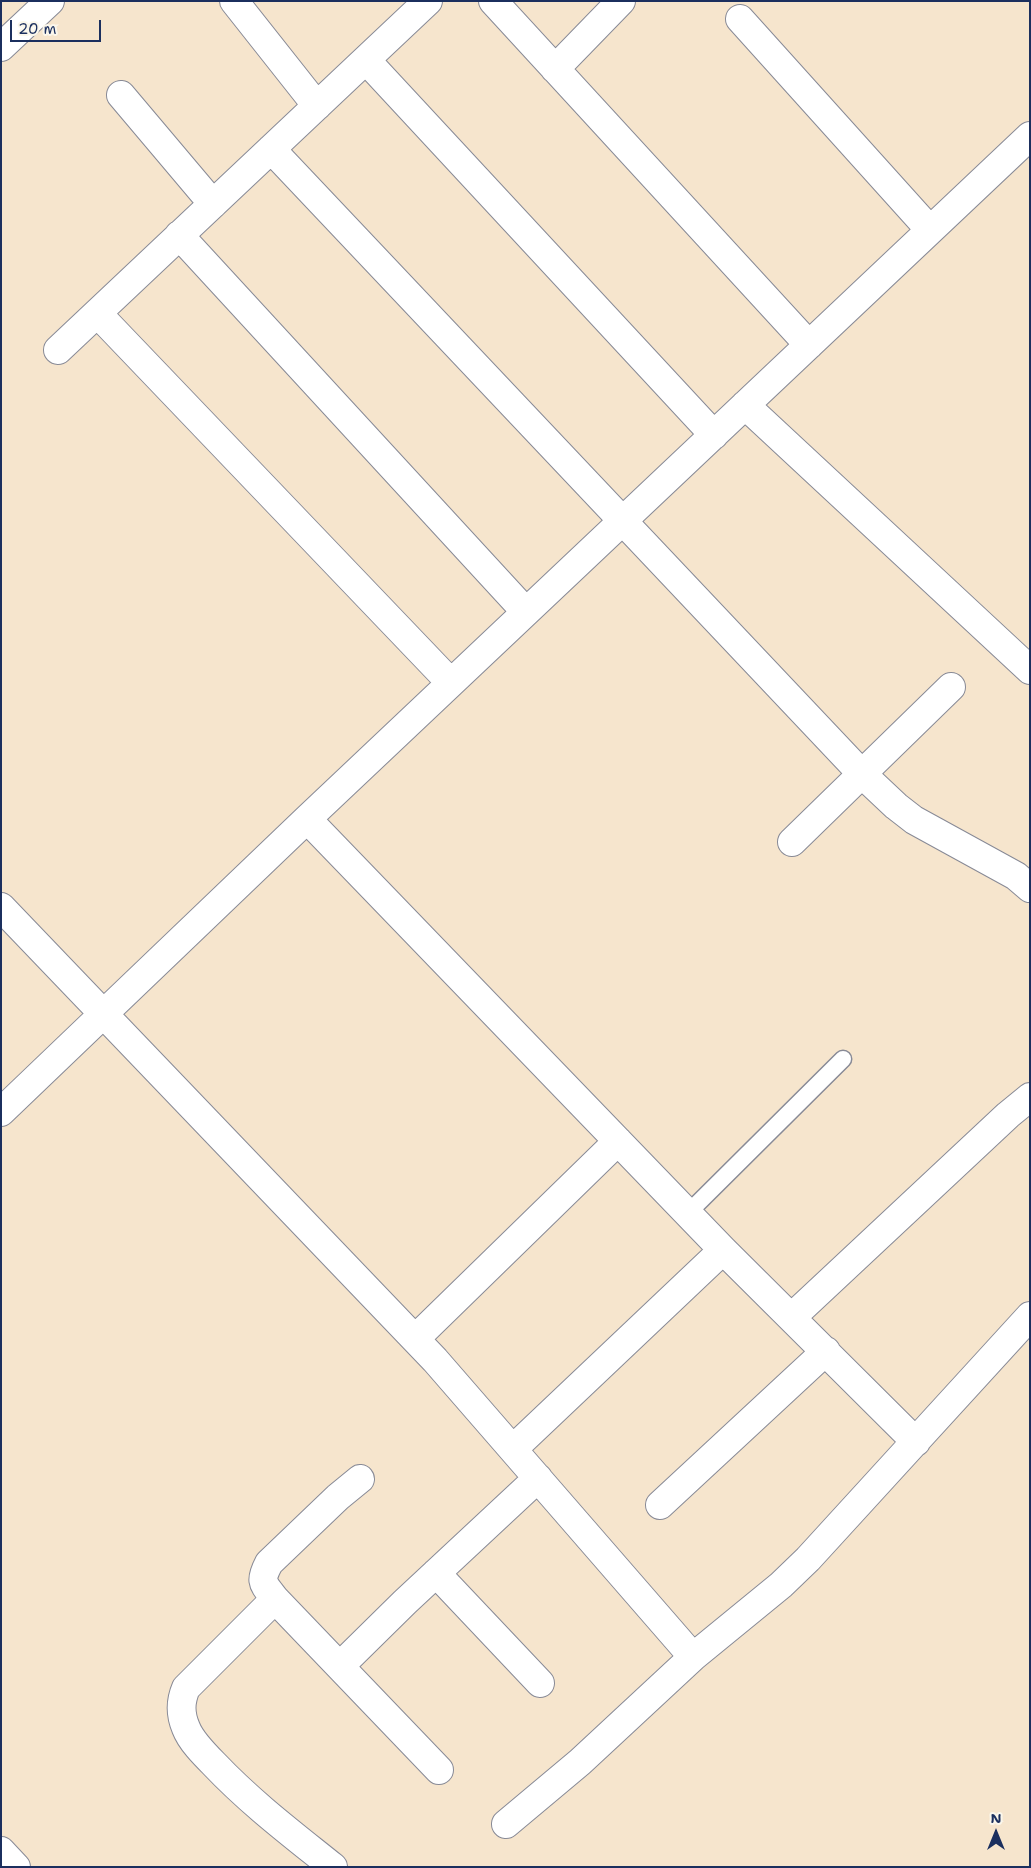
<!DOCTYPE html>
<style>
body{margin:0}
#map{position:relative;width:1031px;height:1868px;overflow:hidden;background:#f6e5cd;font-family:"Shantell Sans",sans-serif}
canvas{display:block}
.frame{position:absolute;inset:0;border:2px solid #1b2f5e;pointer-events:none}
.north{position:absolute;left:971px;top:1808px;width:50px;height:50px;-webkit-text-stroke:4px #fbf7ec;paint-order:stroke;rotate:0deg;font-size:14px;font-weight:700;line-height:20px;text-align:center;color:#1b2f5e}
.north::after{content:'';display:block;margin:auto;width:18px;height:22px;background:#1b2f5e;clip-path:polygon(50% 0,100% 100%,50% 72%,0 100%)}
.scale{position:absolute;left:10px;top:20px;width:91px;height:22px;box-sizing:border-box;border:2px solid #1b2f5e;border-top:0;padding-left:6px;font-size:15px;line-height:18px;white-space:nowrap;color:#1b2f5e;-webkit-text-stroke:4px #fbf7ec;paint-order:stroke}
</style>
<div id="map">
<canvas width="1031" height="1868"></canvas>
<div class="frame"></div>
<div class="north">N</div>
<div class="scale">20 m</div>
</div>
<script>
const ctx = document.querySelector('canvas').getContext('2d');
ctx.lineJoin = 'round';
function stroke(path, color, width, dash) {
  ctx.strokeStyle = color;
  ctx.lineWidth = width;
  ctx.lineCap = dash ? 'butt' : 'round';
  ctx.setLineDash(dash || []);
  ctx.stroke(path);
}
const service = new Path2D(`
 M688,1213L843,1059`);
const minor = new Path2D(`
 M234,1L317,106
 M493,1L809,345
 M740,19L930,230
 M1,47L50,1
 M366,60L714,435
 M555,69L621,1
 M121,95L213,204
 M271,149L862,774L896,806L914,820L1016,876L1030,888
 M179,235L526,612
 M97,313L451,683
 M58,350L428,1
 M745,405L1030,670
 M307,819L723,1250L916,1442
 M792,842L951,687
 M1,907L435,1360L693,1657
 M1,1112L307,819L1030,136
 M792,1317L1008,1115L1030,1097
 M415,1339L618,1141
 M513,1449L723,1250
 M360,1479L338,1497L269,1563C259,1582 263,1583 275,1599L439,1770
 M660,1505L826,1351
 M436,1573L540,1683
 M275,1599L186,1688C180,1702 180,1714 186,1728C191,1741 204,1754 214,1764C251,1803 292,1834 333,1867
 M340,1666L405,1602L538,1478
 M506,1824L580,1762L693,1657L781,1585L808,1559L1030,1316
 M1,1851L16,1867`);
stroke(service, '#888a96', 19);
stroke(minor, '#888a96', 30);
stroke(service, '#fff', 16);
stroke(minor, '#fff', 28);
</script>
